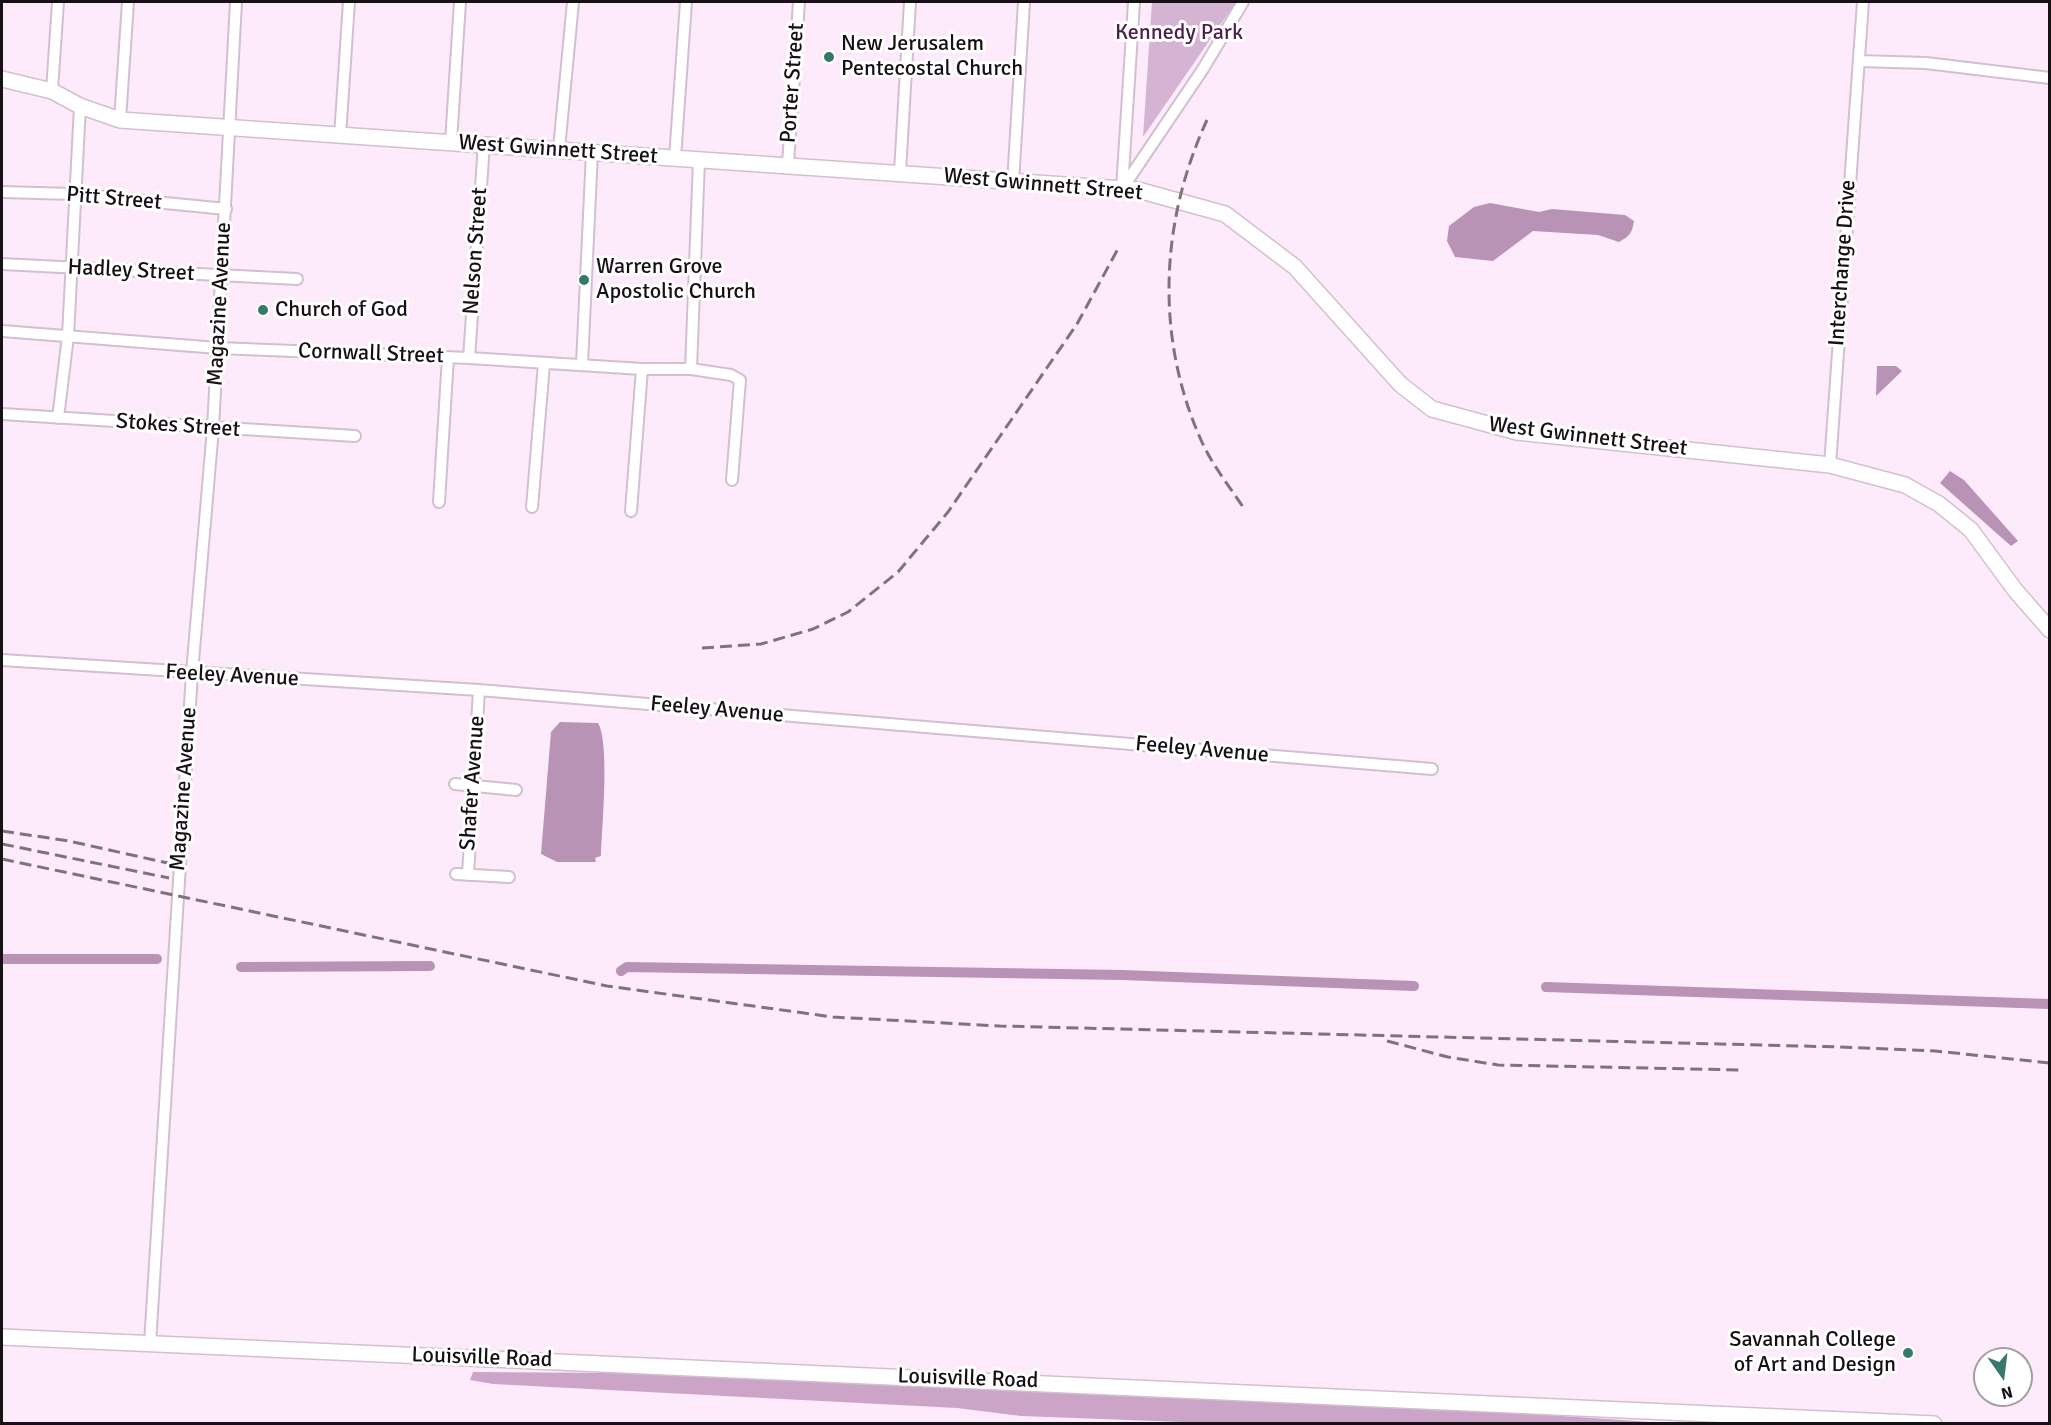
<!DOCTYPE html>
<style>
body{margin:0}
#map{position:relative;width:2051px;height:1425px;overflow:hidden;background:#fdebfc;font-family:Signika,sans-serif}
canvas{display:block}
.frame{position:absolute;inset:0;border:3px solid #171116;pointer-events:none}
.north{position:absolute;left:1973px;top:1347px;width:60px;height:60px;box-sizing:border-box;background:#fff;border:2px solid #a2a0a2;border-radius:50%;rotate:166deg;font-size:16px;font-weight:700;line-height:24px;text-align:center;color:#171116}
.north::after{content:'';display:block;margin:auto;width:21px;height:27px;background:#35796c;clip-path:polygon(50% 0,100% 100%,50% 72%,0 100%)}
</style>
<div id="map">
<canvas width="2051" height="1425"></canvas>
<div class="frame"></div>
<div class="north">N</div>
</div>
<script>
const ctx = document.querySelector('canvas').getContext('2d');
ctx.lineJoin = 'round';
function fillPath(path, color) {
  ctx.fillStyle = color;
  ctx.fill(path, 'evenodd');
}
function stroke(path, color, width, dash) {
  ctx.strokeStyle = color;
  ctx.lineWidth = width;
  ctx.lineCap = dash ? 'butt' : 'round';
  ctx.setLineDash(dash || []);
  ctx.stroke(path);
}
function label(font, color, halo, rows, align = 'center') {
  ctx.font = font + ' Signika,sans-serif';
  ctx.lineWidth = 6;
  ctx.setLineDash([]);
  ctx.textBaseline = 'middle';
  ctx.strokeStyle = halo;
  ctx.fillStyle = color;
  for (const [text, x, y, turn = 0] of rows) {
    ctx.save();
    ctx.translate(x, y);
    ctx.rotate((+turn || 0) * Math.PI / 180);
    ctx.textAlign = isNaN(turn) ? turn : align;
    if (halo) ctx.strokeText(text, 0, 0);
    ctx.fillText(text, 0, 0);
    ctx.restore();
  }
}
const green = new Path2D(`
 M1152,2H1236L1143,137Z`);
const forest = new Path2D(`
 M473,1372L610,1373L955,1387L1534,1414L1665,1423H1209L1021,1416L957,1408L493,1384L470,1380Z`);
const water = new Path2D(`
 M1490,203L1539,212L1552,209L1625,215L1634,221C1632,233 1630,236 1619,242L1598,235L1533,231L1493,261L1455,257L1447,241L1449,226L1474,207Z
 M1877,366H1896L1902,371L1876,396Z
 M1950,471L1964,480L2018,541L2011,546L1940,483Z
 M560,722L598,723C610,743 602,828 601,856L595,858L596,862H557L541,854L551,732Z`);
const canal = new Path2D(`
 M2,959H157
 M241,967L430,966
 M621,971L627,967L1122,975L1414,986
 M1546,987L2050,1004`);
const street = new Path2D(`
 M1859,61L1926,63L2050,78
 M52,91L58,2
 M120,120L128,2
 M340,136L349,2
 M451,142L460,2
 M559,149L573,2
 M675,158L686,2
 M788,164L799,2
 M900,172L910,2
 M1013,183L1024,2
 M1122,189L1203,69L1243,2
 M1122,189L1134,2
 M2,192L74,194L226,209
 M2,264L297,279
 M2,331L218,348L469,358L642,369H691L731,375L740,380L732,480
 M469,358L484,144
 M582,364L592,152
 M691,369L699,160
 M2,414L355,436
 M58,418L68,336L80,106
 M1830,465L1863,2
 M439,502L448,357
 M532,507L544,364
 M631,511L642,369
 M2,660L479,690L1432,769
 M455,784L516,790
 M456,874L509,877
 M468,875L479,690
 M150,1344L192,673L213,428L236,2`);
const secondary = new Path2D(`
 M2,79L52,91L80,106L120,120L1138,190L1225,214L1295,267L1400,384L1432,409L1517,432L1830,465L1905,485L1939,504L1971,530L2015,590L2050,630
 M2,1337L1934,1424`);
const rail = new Path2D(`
 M1207,120C1160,222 1155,337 1201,440C1212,465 1230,487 1245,510
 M702,648L761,644L813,629L848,612L898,572L948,512L1077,324L1119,247
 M2,831L69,841L172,864
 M2,844L169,878
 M2,859L607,986L833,1017L1000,1026L1840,1047L1935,1051L2050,1063
 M1387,1041L1448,1057L1498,1065L1742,1070`);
const markers = [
 [829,57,6,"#35796c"],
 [584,280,6,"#35796c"],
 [263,310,6,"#35796c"],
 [1908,1353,6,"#35796c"]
];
const parkNames = [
 ["Kennedy Park",1179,33]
];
const poiNames = [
 ["New Jerusalem",841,44],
 ["Pentecostal Church",841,69],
 ["Warren Grove",596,267],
 ["Apostolic Church",596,292],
 ["Church of God",275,310],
 ["Savannah College",1896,1340,"right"],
 ["of Art and Design",1896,1365,"right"]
];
const streetNames = [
 ["Porter Street",793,83,-86],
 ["West Gwinnett Street",558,150,4],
 ["West Gwinnett Street",1043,185,5],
 ["Pitt Street",114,199,5],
 ["Nelson Street",476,251,-86],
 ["Interchange Drive",1843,263,-86],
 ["Hadley Street",131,271,3],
 ["Magazine Avenue",220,304,-87],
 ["Cornwall Street",371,354,2],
 ["Stokes Street",178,426,4],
 ["West Gwinnett Street",1588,437,7],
 ["Feeley Avenue",232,676,3],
 ["Feeley Avenue",717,710,5],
 ["Feeley Avenue",1202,750,5],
 ["Shafer Avenue",473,783,-86],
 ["Magazine Avenue",184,789,-86],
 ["Louisville Road",482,1358,2],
 ["Louisville Road",968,1379,2]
];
fillPath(green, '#d5b3d2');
fillPath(forest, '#cba4c7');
fillPath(water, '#b893b5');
stroke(canal, '#b893b5', 10);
stroke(street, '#d1c0d0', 14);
stroke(secondary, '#d1c0d0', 18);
stroke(street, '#fff', 10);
stroke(secondary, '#fff', 15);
stroke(rail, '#7e727d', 3, [12, 6]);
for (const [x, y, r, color] of markers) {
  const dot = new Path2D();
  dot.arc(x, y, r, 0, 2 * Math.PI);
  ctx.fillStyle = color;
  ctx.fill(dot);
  stroke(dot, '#fff', 2);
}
label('22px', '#4f204d', '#fff', parkNames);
label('22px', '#171116', '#fff', poiNames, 'left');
label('22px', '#171116', '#fff', streetNames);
</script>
